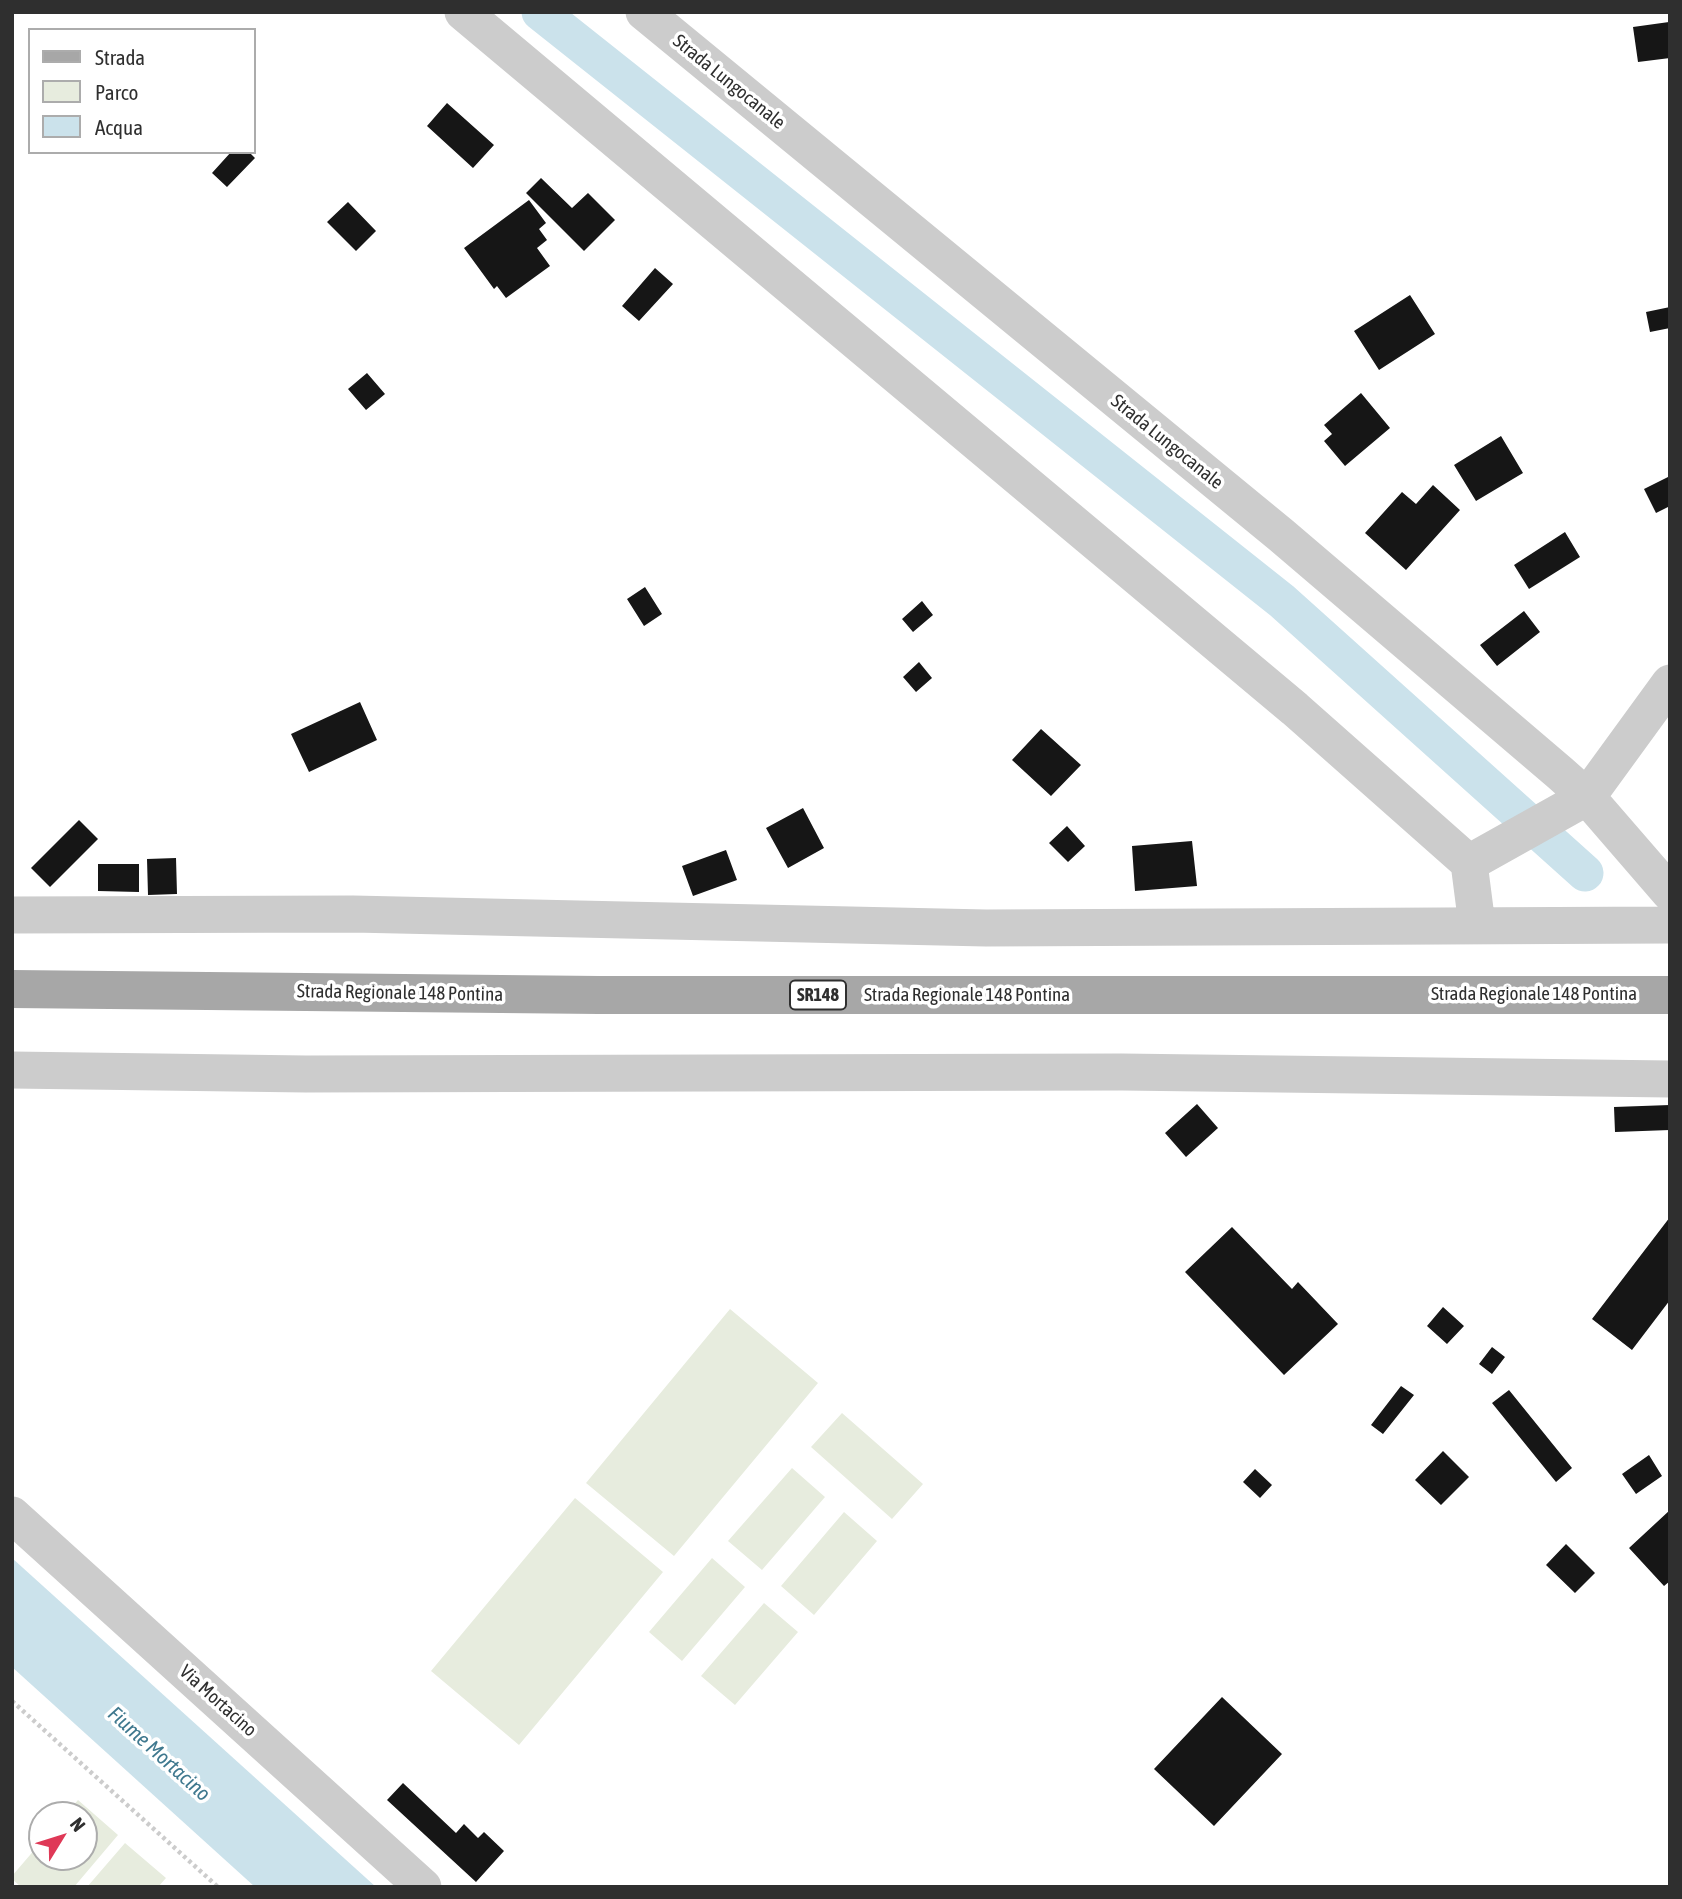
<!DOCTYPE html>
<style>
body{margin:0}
#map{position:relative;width:1682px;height:1899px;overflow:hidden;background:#fff;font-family:"Asap Condensed",sans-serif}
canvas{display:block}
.frame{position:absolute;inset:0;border:14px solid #2f2f2f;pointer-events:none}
.legend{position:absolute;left:28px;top:28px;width:228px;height:126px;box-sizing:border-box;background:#fff;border:2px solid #acacac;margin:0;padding:9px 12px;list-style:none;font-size:21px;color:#2f2f2f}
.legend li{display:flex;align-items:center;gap:14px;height:35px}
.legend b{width:35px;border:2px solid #acacac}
.north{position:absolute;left:28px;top:1801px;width:70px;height:70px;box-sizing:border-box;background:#fff;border:2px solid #acacac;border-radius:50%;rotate:52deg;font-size:19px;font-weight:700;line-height:28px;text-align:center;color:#2f2f2f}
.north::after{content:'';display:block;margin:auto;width:24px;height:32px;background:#df3957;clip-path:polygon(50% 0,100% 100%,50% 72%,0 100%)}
</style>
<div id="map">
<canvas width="1682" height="1899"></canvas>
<div class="frame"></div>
<ul class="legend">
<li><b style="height:9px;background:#a7a7a7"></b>Strada</li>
<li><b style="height:19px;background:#e7ecde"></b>Parco</li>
<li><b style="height:19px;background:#cbe2eb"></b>Acqua</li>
</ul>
<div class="north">N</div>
</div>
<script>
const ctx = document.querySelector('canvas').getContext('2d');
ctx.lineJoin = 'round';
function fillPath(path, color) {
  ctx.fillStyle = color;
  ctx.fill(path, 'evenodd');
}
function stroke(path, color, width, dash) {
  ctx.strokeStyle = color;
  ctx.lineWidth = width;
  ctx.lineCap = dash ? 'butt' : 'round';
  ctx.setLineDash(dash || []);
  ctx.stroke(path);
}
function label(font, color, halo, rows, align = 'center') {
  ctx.font = font + ' "Asap Condensed",sans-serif';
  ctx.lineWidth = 7;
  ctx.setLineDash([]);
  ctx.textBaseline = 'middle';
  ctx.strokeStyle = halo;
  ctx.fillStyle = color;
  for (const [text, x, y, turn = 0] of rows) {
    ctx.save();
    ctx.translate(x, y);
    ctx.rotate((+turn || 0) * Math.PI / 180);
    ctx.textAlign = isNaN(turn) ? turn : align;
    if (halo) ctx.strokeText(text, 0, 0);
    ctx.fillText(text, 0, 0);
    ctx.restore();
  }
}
const green = new Path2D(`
 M730,1309L818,1383L674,1556L586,1483Z
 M842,1413L923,1484L892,1519L811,1447Z
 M792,1468L825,1497L762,1570L728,1541Z
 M575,1498L663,1572L519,1745L431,1671Z
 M844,1512L877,1541L814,1615L781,1586Z
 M712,1558L745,1587L682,1661L649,1632Z
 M764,1603L798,1632L735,1705L701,1676Z
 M78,1800L118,1835L74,1887H21L12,1879V1876L42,1841V1857H84V1815H65Z
 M125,1843L166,1878L158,1887H87Z`);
const water = new Path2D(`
 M12,1558L376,1887H255L12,1667Z`);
const canal = new Path2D(`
 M540,12L1282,601L1585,873`);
const building = new Path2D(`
 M1669,22L1670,58L1638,62L1633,27Z
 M447,103L494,145L473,168L427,126Z
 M231,152H249L255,158L227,187L212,173Z
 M541,178L572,208L588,193L615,220L584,251L526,193Z
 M529,200L546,223L539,229L547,240L537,248L550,266L506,298L497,286L494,289L464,248Z
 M348,202L376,231L356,251L327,222Z
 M655,268L673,284L639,321L622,306Z
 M1410,295L1435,334L1379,370L1354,331Z
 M1670,307V328L1650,332L1646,312Z
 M367,373L385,394L366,410L348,389Z
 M1361,393L1390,428L1345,466L1324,441L1332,434L1324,425Z
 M1501,436L1523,473L1476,501L1454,465Z
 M1670,476V506L1656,513L1644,489Z
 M1433,485L1460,510L1406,570L1365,533L1402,492L1416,504Z
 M1565,532L1580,557L1529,589L1514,565Z
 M645,587L662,614L644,626L627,599Z
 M922,601L933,615L913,632L902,619Z
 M1524,611L1540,632L1497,666L1480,645Z
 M919,662L932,678L916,692L903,677Z
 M360,702L377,740L309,772L291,734Z
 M1041,729L1081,765L1051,796L1012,760Z
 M803,808L824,848L788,868L766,828Z
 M79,820L98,839L50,887L31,868Z
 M1067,826L1085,846L1068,862L1049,843Z
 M1192,841L1197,886L1135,891L1132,846Z
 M726,850L737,880L693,896L682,866Z
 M176,858L177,894L148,895L147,859Z
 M98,864H139V892L98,891Z
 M1197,1104L1218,1128L1186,1157L1165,1133Z
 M1670,1105V1130L1615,1132L1614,1107Z
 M1670,1217V1300L1632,1350L1592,1319Z
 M1232,1227L1292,1289L1298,1282L1338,1324L1284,1375L1185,1272Z
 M1443,1307L1464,1326L1447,1344L1427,1326Z
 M1492,1347L1505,1357L1492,1374L1479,1364Z
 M1401,1386L1414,1395L1383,1434L1371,1425Z
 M1509,1390L1572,1468L1556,1482L1492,1403Z
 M1443,1451L1469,1477L1441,1505L1415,1480Z
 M1649,1455L1662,1476L1636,1494L1622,1474Z
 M1255,1469L1272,1485L1260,1498L1243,1482Z
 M1670,1510V1581L1664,1586L1629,1548Z
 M1566,1544L1595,1573L1575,1593L1546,1565Z
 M1222,1697L1282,1754L1214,1826L1154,1769Z
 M403,1783L456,1833L464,1824L478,1838L484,1832L504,1851L476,1882L387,1800Z`);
const path = new Path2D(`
 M12,1701L218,1887`);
const minor = new Path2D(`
 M463,12L1295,709L1469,863L1477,925
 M644,12L1281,535L1560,773L1587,797L1670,893
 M1469,863L1587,797L1670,683
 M12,915L353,914L986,928L1670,925
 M12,1070L306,1074L1122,1072L1670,1079
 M12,1515L423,1887`);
const major = new Path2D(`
 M12,989L599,995H1670`);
const shields = [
 [818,995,56]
];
const shieldNames = [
 ["SR148",818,995]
];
const streetNames = [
 ["Strada Lungocanale",729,82,39],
 ["Strada Lungocanale",1167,442,39],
 ["Strada Regionale 148 Pontina",400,993,1],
 ["Strada Regionale 148 Pontina",1534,994],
 ["Strada Regionale 148 Pontina",967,995],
 ["Via Mortacino",218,1701,42]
];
const waterNames = [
 ["Fiume Mortacino",159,1754,42]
];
fillPath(green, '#e7ecde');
fillPath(water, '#cbe2eb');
stroke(canal, '#cbe2eb', 37);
fillPath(building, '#161616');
stroke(path, '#ccc', 4.5, [3.5, 3.5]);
stroke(minor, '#ccc', 37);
stroke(major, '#a7a7a7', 38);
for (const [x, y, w] of shields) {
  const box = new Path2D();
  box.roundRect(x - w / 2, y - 14.5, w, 29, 5);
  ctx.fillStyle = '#fff';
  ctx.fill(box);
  stroke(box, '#2f2f2f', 2);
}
label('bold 18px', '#2f2f2f', null, shieldNames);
label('19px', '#2f2f2f', '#fff', streetNames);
label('italic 21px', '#40798f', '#fff', waterNames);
</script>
